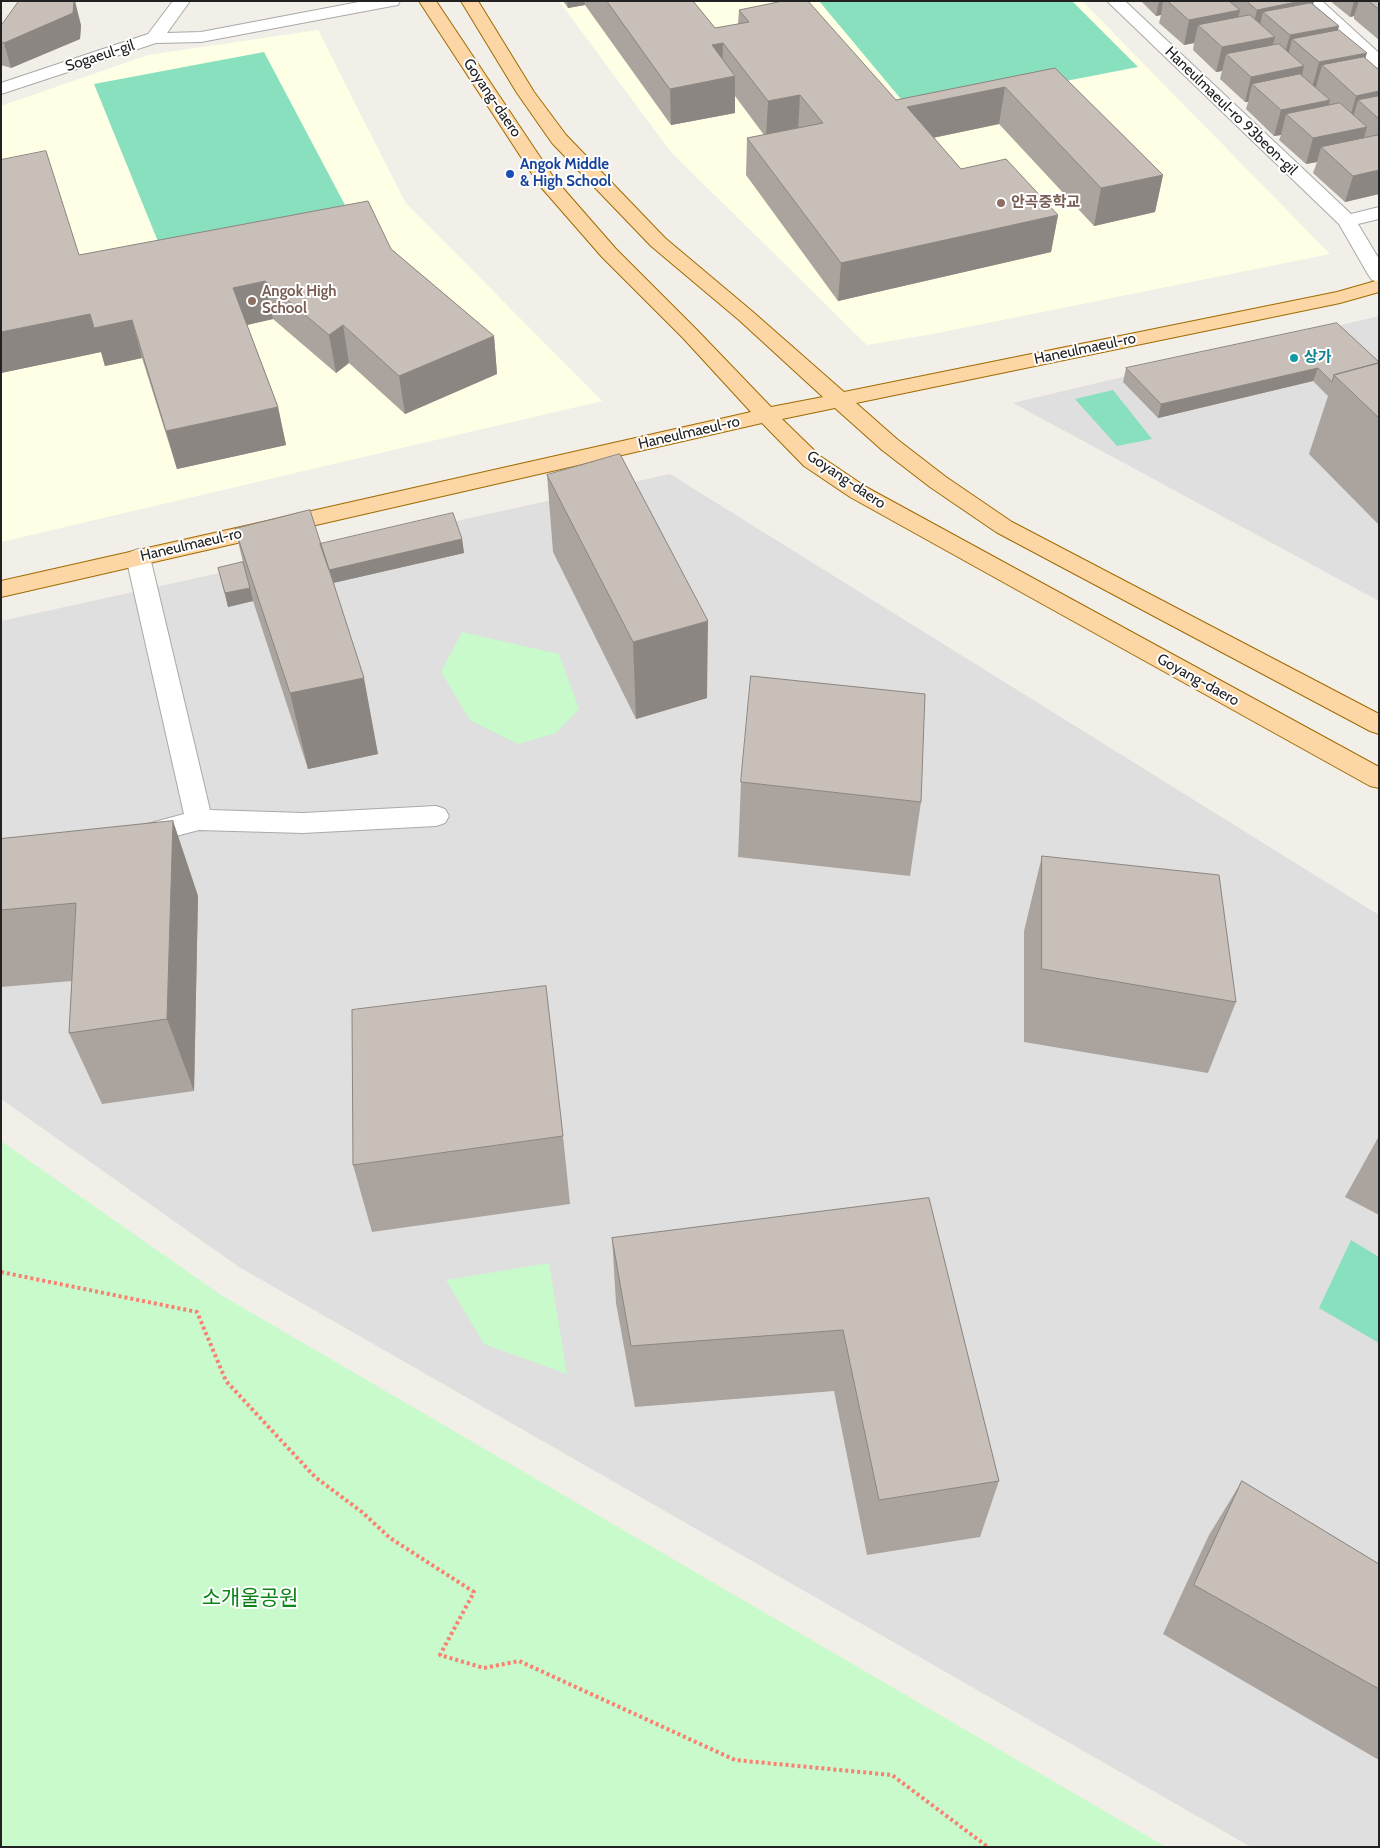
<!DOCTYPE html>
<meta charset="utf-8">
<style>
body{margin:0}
#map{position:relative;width:1380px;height:1848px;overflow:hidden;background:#f2efe9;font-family:Cabin,sans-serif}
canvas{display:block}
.frame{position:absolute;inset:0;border:2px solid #222;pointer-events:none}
</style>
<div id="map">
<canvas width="1380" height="1848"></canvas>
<div class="frame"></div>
</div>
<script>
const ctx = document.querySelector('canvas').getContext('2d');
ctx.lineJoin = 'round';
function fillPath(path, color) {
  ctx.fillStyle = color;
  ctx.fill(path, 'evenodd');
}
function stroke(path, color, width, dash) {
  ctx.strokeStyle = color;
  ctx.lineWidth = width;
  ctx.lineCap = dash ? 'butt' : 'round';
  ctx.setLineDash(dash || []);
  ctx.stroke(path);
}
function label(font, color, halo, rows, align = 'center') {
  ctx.font = font + ' Cabin,"Noto Sans KR",sans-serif';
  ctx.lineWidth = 4;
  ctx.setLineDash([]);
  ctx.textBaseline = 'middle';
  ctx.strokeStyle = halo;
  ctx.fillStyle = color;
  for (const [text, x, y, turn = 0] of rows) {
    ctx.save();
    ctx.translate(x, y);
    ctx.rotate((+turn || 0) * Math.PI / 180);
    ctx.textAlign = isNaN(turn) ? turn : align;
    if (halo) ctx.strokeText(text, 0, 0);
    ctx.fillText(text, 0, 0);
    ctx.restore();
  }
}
const residential = new Path2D(`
 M1379,316V601L1013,403Z
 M670,474L1379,915V1847H1251L239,1267L1,1099V621Z`);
const education = new Path2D(`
 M559,1H1082L1330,254L933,334L867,345L671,152Z
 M318,30L405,202L602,401L1,542V106L148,55Z`);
const park = new Path2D(`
 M462,632L559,654L579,709L556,733L518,744L470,720L441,672Z
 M1,1141L221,1295L1166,1847H1Z
 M549,1263L567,1374L484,1344L446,1280Z`);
const pitch = new Path2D(`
 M819,1H1072L1138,67L911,111Z
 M264,52L345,205L159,244L94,84Z
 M1113,390L1152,439L1117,446L1075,399Z
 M1351,1240L1379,1257V1343L1319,1308Z`);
const path = new Path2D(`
 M1,1272L197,1312L226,1381L315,1477L362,1512L390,1538L474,1592L440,1655L484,1668L519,1661L735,1760L892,1775L988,1847`);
const minor = new Path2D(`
 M173,1H190L167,33L201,32L364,1H400L398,5L392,6L201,42L156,43L1,94V83L148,34Z
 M1107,1H1125L1351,214L1379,207V219L1358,224L1379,259V282L1372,280L1369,276L1339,224Z
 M1304,1H1322L1379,53V68L1373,67Z
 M138,549L146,552L150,557L210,810L303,813L436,806L445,809L449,816L445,823L436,826L303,833L199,830L138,846L129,843L125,836L129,829L184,814L126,557L130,552Z`);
const major = new Path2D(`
 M419,1H436L554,178L616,249L697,330L771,407L823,397L739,320L651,246L552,143L517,93L461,1H478L534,92L566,135L665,238L753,312L844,392L1337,292L1379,280V292L1340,303L856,403L898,440L946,477L1012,522L1379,714V734L1370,731L996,532L930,487L882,450L835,408L782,419L820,456L866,487L1379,767V788L1370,786L850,497L804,466L762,423L1,597V581L751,412L683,338L602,257L540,186Z`);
const wall = new Path2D(`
 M563,1H693L715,28L738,24L739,10L896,100L1055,68L1163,175L1155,212L1094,226L999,124L933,138L961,169L1058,215L1051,252L838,301L746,175L747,138L764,135L735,96V113L671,125L585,5L568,8Z
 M1141,1H1314L1313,4L1339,26L1337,30L1365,58L1379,70V194L1345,202L1313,173L1317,162L1306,164L1279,140L1281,135L1274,136L1246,109L1248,102H1245L1220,79L1222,71L1216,72L1193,50L1194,43L1184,45L1159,23L1161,15L1156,16Z
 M1330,1H1379V40L1354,19V16L1350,17Z
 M81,25L80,39L11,68L1,65V26Z
 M1,160L79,255L391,249L494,336L497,374L405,414L349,363L336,373L273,319L247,325L278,407L286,445L177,469L142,358L105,366L101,352L1,373Z
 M1379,362V525L1309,454L1328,396L1313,381L1158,418L1123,382L1126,368Z
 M547,475L707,698L636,719L553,552Z
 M235,529L320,544L462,539L464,553L333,583L378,754L308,769L253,601L228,607L218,568L243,562Z
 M741,782L921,802L910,876L738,857Z
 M173,821L198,896L194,1091L102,1104L69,1033L72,981L1,987V839Z
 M1042,856L1236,1002L1208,1073L1024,1042V931Z
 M563,1136L570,1204L372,1232L353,1165Z
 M1379,1136V1215L1345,1197Z
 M929,1198L999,1481L980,1537L867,1555L834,1391L635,1407L616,1303L612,1238Z
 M1242,1481L1379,1564V1760L1163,1634L1209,1535Z`);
const shadedWall = new Path2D(`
 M75,1L81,25L80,39L11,68L4,43Z
 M567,1H584L585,5L568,8Z
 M1159,1H1163L1161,15L1156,16Z
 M1301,1H1314L1308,24L1263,12L1258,33L1251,35L1257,10Z
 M1354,1H1359L1354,16L1350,17Z
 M1240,10L1234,36L1198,25L1194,43L1184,45L1189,20Z
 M1339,26L1332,51L1292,39L1287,60H1283L1290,35Z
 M1275,37L1268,62L1226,54L1222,71L1216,72L1222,47Z
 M723,43L722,79L735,76V113L671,125L670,89L712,45Z
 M1367,53L1359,78L1322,65L1316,87L1312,88L1319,62Z
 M1304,66L1298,92L1252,84L1248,102H1245L1251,77Z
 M1005,87L999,124L903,144L907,107Z
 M1379,91V115L1358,100L1352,121H1349L1356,96Z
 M800,95L798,131L766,138L768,101Z
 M1330,100L1323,126L1286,114L1281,135L1274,136L1281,110Z
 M1367,127L1360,152L1321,147L1317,162L1306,164L1313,138Z
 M1379,170V194L1345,202L1353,176Z
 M1163,175L1155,212L1094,226L1101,188Z
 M1058,215L1051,252L838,301L841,263Z
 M265,281L273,319L242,326L233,288Z
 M90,314L132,320L142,358L105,366L101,352L1,373V332Z
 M343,325L349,363L336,373L329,335Z
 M494,336L497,374L405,414L399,376Z
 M1318,368L1313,381L1158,418L1161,404Z
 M278,407L286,445L177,469L166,431Z
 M462,539L464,553L259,600L254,587Z
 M250,588L253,601L228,607L225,593Z
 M708,621L707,698L636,719L633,642Z
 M364,678L378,754L308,769L290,693Z
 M173,821L198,896L194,1091L167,1019Z`);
const building = new Path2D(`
 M19,1H74L73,13L4,43L1,42V26Z
 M607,1H693L715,28L749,22L739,10L783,1H808L896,100L1055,68L1163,175L1101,188L1005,87L907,107L961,169L1006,159L1058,215L841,263L747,138L823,123L800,95L768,101L723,43L712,45L735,76L670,89Z
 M1168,1H1229L1240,10L1189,20Z
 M1247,1H1301L1257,10Z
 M1369,1H1379V9Z
 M1311,3L1339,26L1290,35L1263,12Z
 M1250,15L1275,37L1222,47L1198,25Z
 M1339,30L1367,53L1319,62L1292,39Z
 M1279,44L1304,66L1251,77L1226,54Z
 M1364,57L1379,70V91L1356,96L1322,65Z
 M1300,74L1330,100L1281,110L1252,84Z
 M1379,96V119L1358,100Z
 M1340,103L1367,127L1313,138L1286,114Z
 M1379,135V170L1353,176L1321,147Z
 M46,151L79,255L368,201L391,249L494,336L399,376L343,325L329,335L265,281L233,288L278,407L166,431L132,320L94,328L90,314L1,332V160Z
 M1337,323L1379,362V363L1334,375L1332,382L1318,368L1161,404L1126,368Z
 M1379,363V418L1334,375Z
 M620,454L708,621L633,642L547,475Z
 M310,510L364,678L290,693L235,529Z
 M453,513L462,539L329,570L320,544Z
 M243,562L250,588L225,593L218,568Z
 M751,676L925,694L921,802L741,782Z
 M173,821L167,1019L69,1033L76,903L1,910V839Z
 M1042,856L1219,875L1236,1002L1042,969Z
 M546,986L563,1136L353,1165L352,1010Z
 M929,1198L999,1481L879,1500L843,1330L631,1346L612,1238Z
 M1242,1481L1379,1564V1689L1194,1585Z`);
const markers = [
 [510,174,5,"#1a4fb4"],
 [1001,203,5,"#8d6e63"],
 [252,301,5,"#8d6e63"],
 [1294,358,5,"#0f9aa8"]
];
const farStreetnames = [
 ["Sogaeul-gil",100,56,-18],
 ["Goyang-daero",492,98,56],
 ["Haneulmaeul-ro 93beon-gil",1231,111,44],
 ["Haneulmaeul-ro",1085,349,-12],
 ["Haneulmaeul-ro",689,433,-13],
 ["Goyang-daero",846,480,34],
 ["Haneulmaeul-ro",191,545,-13],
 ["Goyang-daero",1198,680,29]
];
const farTransitnames = [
 ["Angok Middle",520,165],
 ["& High School",520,182]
];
const farEducationnames = [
 ["안곡중학교",1011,203],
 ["Angok High",262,292],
 ["School",262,309]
];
const farCulturenames = [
 ["상가",1304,358]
];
const nearParknames = [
 ["소개울공원",250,1599]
];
fillPath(residential, '#e0dfdf');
fillPath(education, '#ffffe5');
fillPath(park, '#c8facc');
fillPath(pitch, '#88e0be');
stroke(minor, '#a9a9a9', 2);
stroke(major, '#a06b00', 2);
stroke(path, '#fa8072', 4, [3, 3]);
fillPath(minor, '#fff');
fillPath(major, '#fcd6a4');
fillPath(wall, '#aba49e');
fillPath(shadedWall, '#8b8681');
fillPath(building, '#c7bfb8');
stroke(building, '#8b8681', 1);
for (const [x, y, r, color] of markers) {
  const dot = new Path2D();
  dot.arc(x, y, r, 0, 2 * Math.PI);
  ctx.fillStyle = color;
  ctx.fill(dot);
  stroke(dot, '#fff', 2);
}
label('15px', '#222', '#fff', farStreetnames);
label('bold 15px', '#164399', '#fff', farTransitnames, 'left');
label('bold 15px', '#785e54', '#fff', farEducationnames, 'left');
label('bold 15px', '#0d838f', '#fff', farCulturenames, 'left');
label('21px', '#0c8416', '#fff', nearParknames);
</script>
